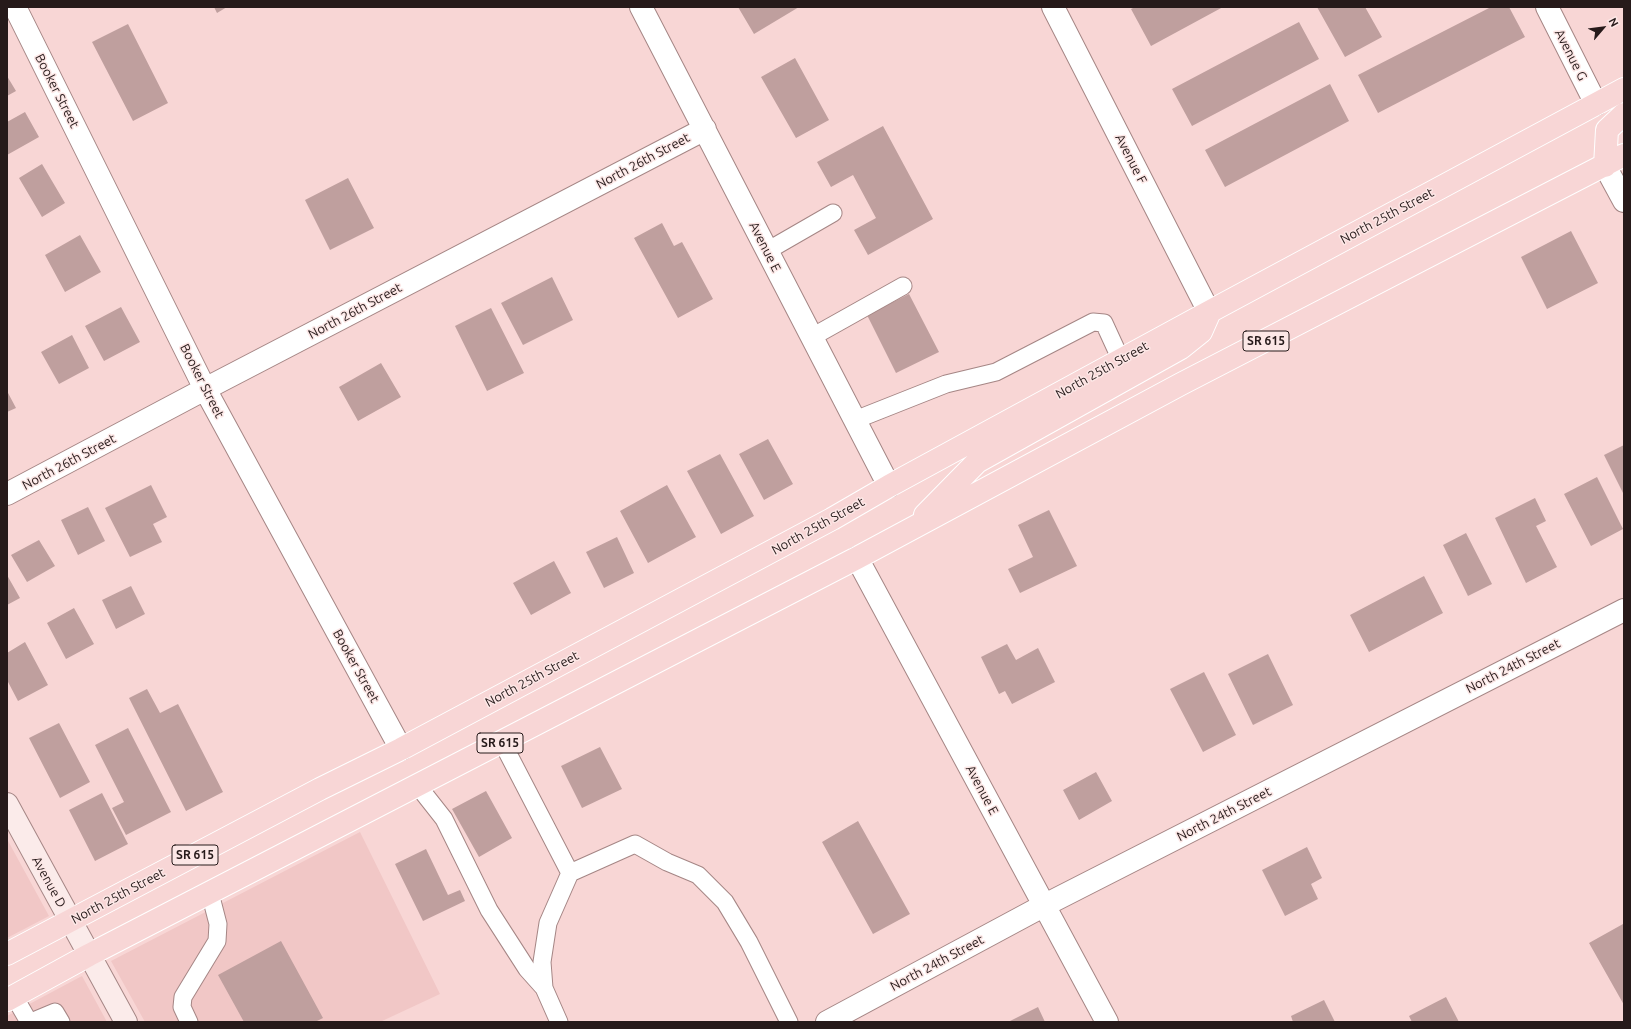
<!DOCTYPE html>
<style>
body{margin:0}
#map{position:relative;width:1631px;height:1029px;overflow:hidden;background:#f8d6d5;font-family:Ubuntu,sans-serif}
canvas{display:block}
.frame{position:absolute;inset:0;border:8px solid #261a1a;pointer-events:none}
.north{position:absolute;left:1583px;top:8px;width:40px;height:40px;-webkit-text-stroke:3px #fce7e6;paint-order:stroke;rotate:62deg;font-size:11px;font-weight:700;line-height:16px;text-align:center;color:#261a1a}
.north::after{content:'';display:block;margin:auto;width:14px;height:18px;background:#261a1a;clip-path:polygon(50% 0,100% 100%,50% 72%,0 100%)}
</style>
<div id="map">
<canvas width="1631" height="1029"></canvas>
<div class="frame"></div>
<div class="north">N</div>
</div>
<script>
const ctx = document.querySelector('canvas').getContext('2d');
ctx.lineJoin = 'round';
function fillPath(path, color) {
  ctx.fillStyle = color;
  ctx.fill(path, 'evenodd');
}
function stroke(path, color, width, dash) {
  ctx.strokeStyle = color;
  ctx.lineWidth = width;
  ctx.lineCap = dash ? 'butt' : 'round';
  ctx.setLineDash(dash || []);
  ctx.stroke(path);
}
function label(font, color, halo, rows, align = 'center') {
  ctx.font = font + ' Ubuntu,sans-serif';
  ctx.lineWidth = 3;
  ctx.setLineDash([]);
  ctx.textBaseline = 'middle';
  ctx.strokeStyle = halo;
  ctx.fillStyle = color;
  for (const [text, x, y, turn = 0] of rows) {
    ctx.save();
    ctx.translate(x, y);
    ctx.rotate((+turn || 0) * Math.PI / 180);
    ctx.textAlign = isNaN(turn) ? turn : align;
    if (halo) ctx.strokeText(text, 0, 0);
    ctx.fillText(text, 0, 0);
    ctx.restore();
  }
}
const built = new Path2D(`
 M360,832L440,994L380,1022H145L111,961Z
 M7,839L49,916L7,938Z
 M82,976L107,1022H7V1016Z`);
const building = new Path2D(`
 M214,7H227L217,13Z
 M738,7H799L754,34Z
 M1135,7H1223L1151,46L1131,9Z
 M1317,7H1365L1382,37L1345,57Z
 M1491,7H1509L1525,37L1378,113L1358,75Z
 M1299,22L1319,59L1192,126L1172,89Z
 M128,24L168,103L133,121L92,42Z
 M795,58L829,120L796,138L761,77Z
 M7,76L16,91L7,96Z
 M1330,84L1349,121L1225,187L1205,150Z
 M25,112L39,137L7,155V122Z
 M883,126L933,219L868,255L854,230L876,218L853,175L831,187L817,162Z
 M42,164L65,203L42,217L19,178Z
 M348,178L374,228L330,250L305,200Z
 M662,223L674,246L682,242L713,299L678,318L634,238Z
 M1571,231L1598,283L1547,309L1521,257Z
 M80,235L101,272L65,292L45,255Z
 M552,277L573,320L523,345L501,303Z
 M909,294L939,352L896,373L867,315Z
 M121,307L140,342L104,361L85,326Z
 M491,308L524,373L487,391L455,326Z
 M72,335L89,368L59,384L41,352Z
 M381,363L401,397L358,421L339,387Z
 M7,391L16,408L7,412Z
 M768,439L793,484L764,500L739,454Z
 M1624,445V495L1604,455Z
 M720,454L754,516L721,534L687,471Z
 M1597,477L1623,529L1591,546L1564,494Z
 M151,485L167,517L153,524L162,542L130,557L105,508Z
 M667,485L696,537L648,563L620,511Z
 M1535,498L1546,521L1536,526L1557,567L1526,583L1495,518Z
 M88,507L105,541L78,555L61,520Z
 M1049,510L1077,566L1020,593L1008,569L1033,557L1018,525Z
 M1466,533L1492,584L1468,596L1443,545Z
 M617,537L634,573L604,588L586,552Z
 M39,540L55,566L27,582L11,555Z
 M554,561L571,593L531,615L513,583Z
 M7,575L20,598L7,605Z
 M1424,576L1443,613L1369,652L1350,615Z
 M131,586L145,614L116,629L102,600Z
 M74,608L94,644L66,659L47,623Z
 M25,642L48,685L18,701L7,680V653Z
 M1007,644L1016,660L1038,648L1055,682L1012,704L1005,691L999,694L981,657Z
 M1268,654L1293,705L1253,725L1228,674Z
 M1204,672L1236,735L1203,752L1170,689Z
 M147,689L160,713L178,704L223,792L186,811L129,698Z
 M59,723L90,782L60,798L29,738Z
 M128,728L171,812L126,835L112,808L124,802L95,745Z
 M600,747L622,789L582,808L561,766Z
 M1096,772L1112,801L1079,820L1063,790Z
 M486,791L512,838L479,857L452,809Z
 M102,793L128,844L95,861L69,810Z
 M858,821L910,914L873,934L822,842Z
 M1307,847L1322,878L1311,884L1318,899L1285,916L1262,870Z
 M426,849L448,895L460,890L465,901L423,921L395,864Z
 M1623,924L1624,926V1005L1589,943Z
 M281,941L323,1018L315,1022H244L218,975Z
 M1446,997L1459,1022H1412L1409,1016Z
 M1324,1000L1335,1022H1293L1291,1016Z
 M1038,1007L1045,1022H1008Z`);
const lane = new Path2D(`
 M767,251L833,213
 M812,337L903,286
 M855,420L946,384L996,372L1093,322L1104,323L1121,360
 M502,742L570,873
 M418,786L444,819L489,910L527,969L544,988
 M14,996L29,1022
 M31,1022L55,1012L61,1022
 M189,1022L182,1007L183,997L217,941L218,924L210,893
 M559,1022L544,988L542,962L548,923L570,873L635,844L667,862L698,875L725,902L749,942L789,1022`);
const street = new Path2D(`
 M15,7L205,389L401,749
 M641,7L889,486
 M1053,7L1209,312
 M1547,7L1596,104
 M1605,166L1624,201
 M7,494L205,389L705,129
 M857,558L1107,1022
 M827,1022L1043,906L1624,610`);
const secondary = new Path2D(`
 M7,804L126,1022`);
const primary = new Path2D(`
 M1605,166L1607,130L1624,114
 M925,515L977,462L1181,348L1201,332L1209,314
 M7,954L320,789L401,749L832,519L889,486L1209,312L1624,89
 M7,1000L89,955L857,558L1181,384L1624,155`);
const shields = [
 [1266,341,46],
 [500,743,46],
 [195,855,46]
];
const shieldNames = [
 ["SR 615",1266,341],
 ["SR 615",500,743],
 ["SR 615",195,855]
];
const streetNames = [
 ["Avenue G",1571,55,63],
 ["Booker Street",57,91,63],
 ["Avenue F",1131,159,63],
 ["North 26th Street",643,161,-28],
 ["North 25th Street",1387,216,-28],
 ["Avenue E",765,247,63],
 ["North 26th Street",355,311,-28],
 ["North 25th Street",1102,370,-29],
 ["Booker Street",202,381,63],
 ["North 26th Street",69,462,-28],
 ["North 25th Street",818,526,-29],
 ["Booker Street",356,666,61],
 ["North 24th Street",1513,666,-27],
 ["North 25th Street",532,679,-28],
 ["Avenue E",982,790,62],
 ["North 24th Street",1224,814,-27],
 ["Avenue D",49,882,61],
 ["North 25th Street",118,896,-28],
 ["North 24th Street",937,963,-28]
];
fillPath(built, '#f1c7c6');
fillPath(building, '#bf9f9e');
stroke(lane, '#a58685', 19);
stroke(street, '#a58685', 24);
stroke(secondary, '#a58685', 24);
stroke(primary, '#fff', 24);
stroke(lane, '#fff', 17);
stroke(street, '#fff', 22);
stroke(secondary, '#fbebea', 22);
stroke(primary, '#f8d6d6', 22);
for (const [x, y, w] of shields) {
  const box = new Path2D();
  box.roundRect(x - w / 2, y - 10, w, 20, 3);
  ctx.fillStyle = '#fce7e6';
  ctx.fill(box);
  stroke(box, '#261a1a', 1);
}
label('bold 12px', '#261a1a', null, shieldNames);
label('13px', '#261a1a', '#fce7e6', streetNames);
</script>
